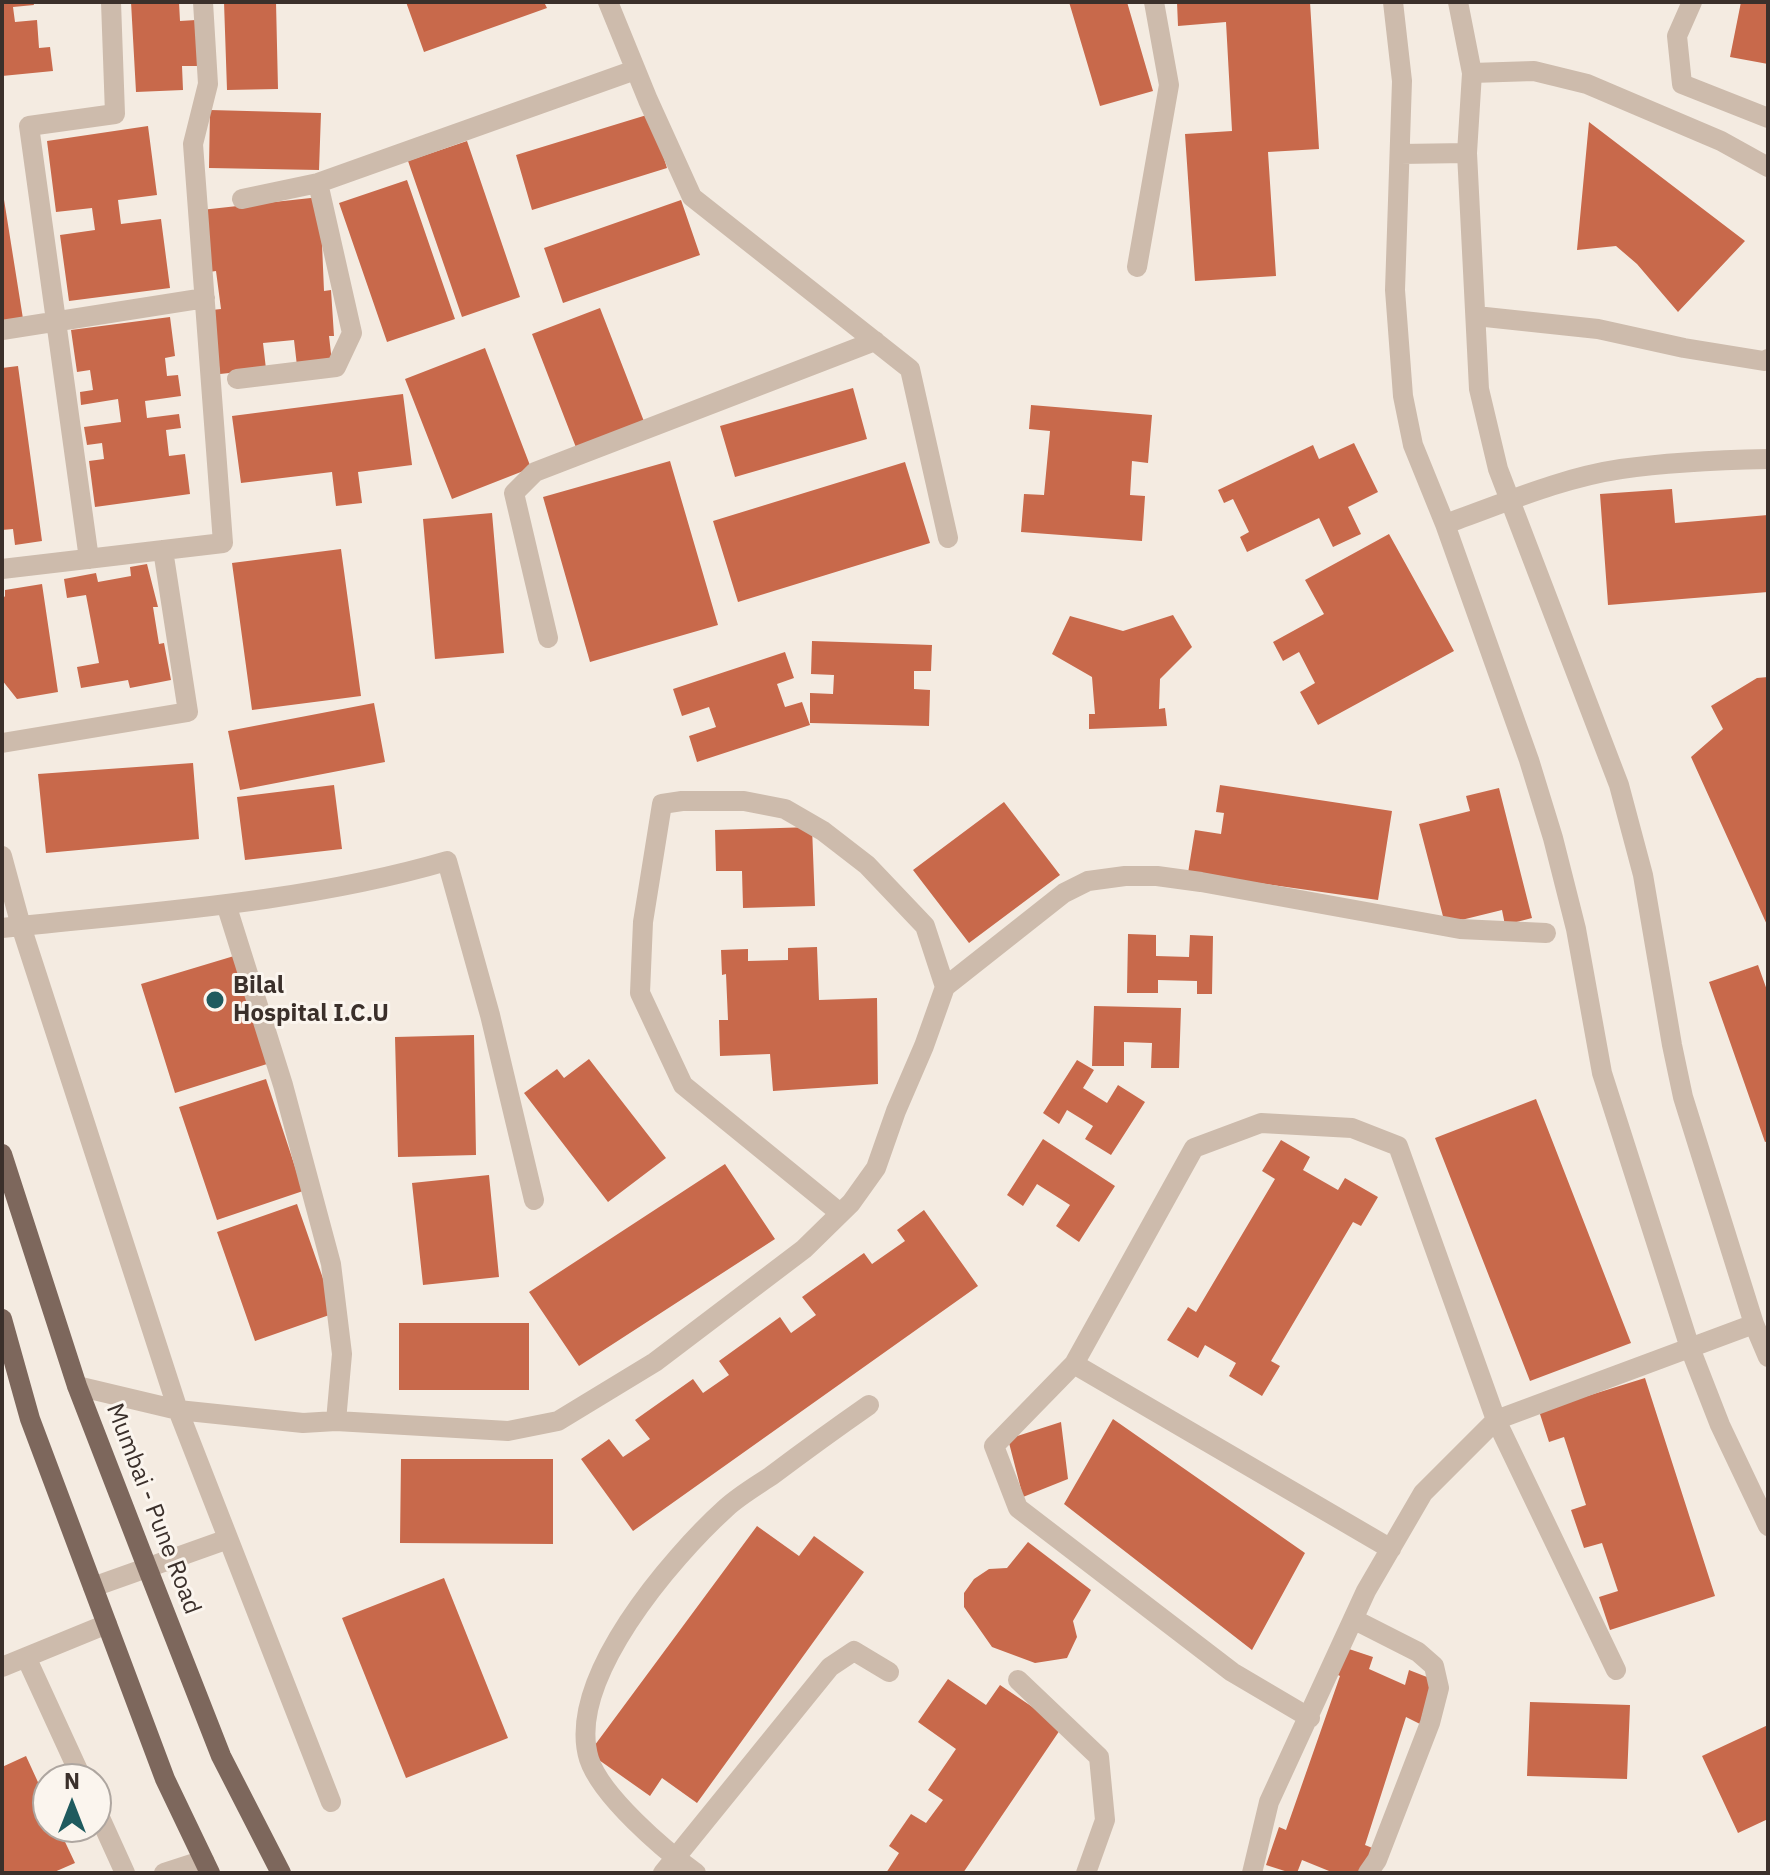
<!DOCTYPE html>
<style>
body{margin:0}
#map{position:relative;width:1770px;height:1875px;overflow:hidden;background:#f4ebe1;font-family:"IBM Plex Sans",sans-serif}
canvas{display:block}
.frame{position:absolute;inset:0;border:4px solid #3b302b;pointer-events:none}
.north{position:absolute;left:32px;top:1763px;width:80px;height:80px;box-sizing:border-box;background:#fbf5ee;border:2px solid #aea6a0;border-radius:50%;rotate:0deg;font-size:22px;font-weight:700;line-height:32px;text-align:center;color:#3b302b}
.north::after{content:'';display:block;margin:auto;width:28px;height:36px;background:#1f5a5e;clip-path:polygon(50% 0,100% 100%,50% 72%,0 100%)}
</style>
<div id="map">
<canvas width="1770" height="1875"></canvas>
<div class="frame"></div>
<div class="north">N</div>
</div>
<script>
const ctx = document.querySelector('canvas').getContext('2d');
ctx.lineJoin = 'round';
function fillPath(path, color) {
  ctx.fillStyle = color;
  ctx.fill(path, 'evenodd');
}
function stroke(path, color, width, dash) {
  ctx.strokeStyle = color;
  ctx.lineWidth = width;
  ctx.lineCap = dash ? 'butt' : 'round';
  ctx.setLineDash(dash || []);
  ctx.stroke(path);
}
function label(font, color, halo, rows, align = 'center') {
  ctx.font = font + ' "IBM Plex Sans",sans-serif';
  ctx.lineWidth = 6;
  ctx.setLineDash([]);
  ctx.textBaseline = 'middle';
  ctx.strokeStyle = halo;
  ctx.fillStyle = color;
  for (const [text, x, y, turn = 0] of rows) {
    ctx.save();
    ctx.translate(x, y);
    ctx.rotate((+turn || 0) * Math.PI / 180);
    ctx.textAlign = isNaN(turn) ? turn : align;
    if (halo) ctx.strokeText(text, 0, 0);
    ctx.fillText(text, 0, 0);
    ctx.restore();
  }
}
const building = new Path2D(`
 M2,2H33L34,5L13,7L15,22L37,20L39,48L50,47L53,71L2,76Z
 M131,2H179L180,21L196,20L198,66H182L183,90L136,92Z
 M224,2H276L278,89L227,90Z
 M406,2H544L547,8L424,52Z
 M1069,2H1127L1153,91L1100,106Z
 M1177,2H1310L1319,149L1268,152L1276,276L1195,281L1185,134L1232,131L1226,22L1178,26Z
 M1741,2H1768V64L1730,57Z
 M210,110L321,113L319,170L209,168Z
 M650,114L667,168L532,210L516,155Z
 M1589,122L1745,241L1678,312L1637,264L1616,246L1577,250Z
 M148,126L157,195L118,200L121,224L161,219L170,288L69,301L60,235L95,230L92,208L56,212L47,141Z
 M467,141L520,297L462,317L408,161Z
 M407,180L455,319L387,342L339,203Z
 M2,187L24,325L2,328Z
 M320,197L324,291L331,290L334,336H329L332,362L297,366L294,340L263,343L266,369L220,374L212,310L221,309L216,271L209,272L201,210Z
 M681,200L700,255L563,303L544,248Z
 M600,308L645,424L577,450L532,334Z
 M170,317L175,356L165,358L167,376L178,375L181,396L145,401L147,418L179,414L181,428L166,430L169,456L185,454L190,494L95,507L89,461L104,459L102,443L87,445L84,427L121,422L118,399L81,405L80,392L93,390L90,370L77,372L71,330Z
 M485,348L531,468L452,499L405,379Z
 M18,366L42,541L15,545L13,529L2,530V368Z
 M853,388L867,439L735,477L720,426Z
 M403,394L412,465L358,472L362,503L336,506L332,472L241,483L232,416Z
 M1031,405L1152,415L1148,463L1132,461L1130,495L1145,496L1142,541L1021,532L1024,494L1044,495L1050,431L1029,429Z
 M1354,443L1378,492L1348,507L1361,534L1333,547L1319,518L1247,552L1240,537L1249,532L1233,499L1224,503L1218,490L1313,445L1319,459Z
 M670,461L718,625L590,662L543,497Z
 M905,462L930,543L738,602L713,521Z
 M1672,489L1675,523L1768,515V592L1608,605L1600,494Z
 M492,513L504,653L435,659L423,519Z
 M1389,534L1454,651L1318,725L1300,692L1315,683L1299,652L1283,661L1273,642L1324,614L1305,580Z
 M341,549L361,696L252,710L232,563Z
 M147,564L158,607H153L159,644L164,643L171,680L130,688L128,680L81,688L77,667L99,663L86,595L67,598L64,579L96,573L98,582L131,576L130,567Z
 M42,584L58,692L17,699L2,680V600L5,596V590Z
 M1173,615L1192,647L1160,679L1159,709L1165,708L1167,726L1089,729V714H1095L1092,677L1052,654L1070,616L1123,631Z
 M812,641L932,645L931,671H914V689L930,690L929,726L810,723V693L833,694L834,675L811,674Z
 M785,652L794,678L777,684L785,707L802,702L810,725L697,762L689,736L716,727L709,707L682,716L673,689Z
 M1768,677V927L1691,757L1723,729L1711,706L1757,678Z
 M374,703L385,762L240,790L228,731Z
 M193,763L199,839L46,853L38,774Z
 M334,785L342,849L245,860L237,797Z
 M1220,785L1392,811L1378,900L1188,873L1195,830L1221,834L1224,813L1216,812Z
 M1499,788L1532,918L1505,925L1502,910L1445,924L1419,824L1470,811L1466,796Z
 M1004,802L1060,875L969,943L913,870Z
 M812,827L815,906L743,908L742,871H716L715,830Z
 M1128,934L1156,935V956L1189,957L1190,935L1213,936L1212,994H1197V981L1158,980V993H1127Z
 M817,947L819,1000L877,998L878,1084L773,1091L770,1054L720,1056L719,1020H728L726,974L722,975L721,950L748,949V961L788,960V948Z
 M234,956L267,1064L175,1093L141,984Z
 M1758,965L1768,993V1141L1765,1142L1709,982Z
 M1094,1006L1181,1008L1179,1068H1151L1152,1043L1124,1042V1066H1092Z
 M474,1035L476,1155L398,1157L395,1037Z
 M589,1059L666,1158L608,1202L524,1093L557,1069L564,1078Z
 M1077,1060L1094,1070L1083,1088L1107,1103L1118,1085L1145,1102L1111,1155L1085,1139L1093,1126L1067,1110L1059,1124L1043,1113Z
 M266,1079L303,1191L217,1220L179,1107Z
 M1536,1099L1631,1343L1530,1381L1435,1138Z
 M1043,1139L1115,1186L1079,1242L1056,1226L1070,1205L1037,1184L1023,1206L1007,1195Z
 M1281,1140L1310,1157L1303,1170L1338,1190L1345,1178L1378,1197L1361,1226L1353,1222L1271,1361L1280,1366L1262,1396L1229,1376L1236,1363L1205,1345L1198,1358L1167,1340L1188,1307L1196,1312L1275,1179L1262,1171Z
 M725,1164L775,1239L579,1366L529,1292Z
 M489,1175L499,1277L423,1285L412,1183Z
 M297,1204L335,1313L255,1341L217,1232Z
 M924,1210L978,1286L633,1531L581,1459L609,1439L623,1457L650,1439L635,1420L693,1379L703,1393L729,1375L719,1361L780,1317L791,1333L816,1315L802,1297L864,1253L872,1264L905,1241L897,1230Z
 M399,1323H529V1390H399Z
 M1645,1378L1715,1596L1610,1630L1599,1597L1618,1591L1602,1543L1584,1548L1571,1510L1586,1505L1564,1437L1549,1442L1539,1411Z
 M1113,1419L1305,1553L1252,1650L1064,1504Z
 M1061,1422L1068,1479L1023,1497L1008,1439Z
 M401,1459H553V1544L400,1543Z
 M757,1526L799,1556L814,1536L864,1572L697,1803L662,1778L650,1796L589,1753Z
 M1028,1542L1091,1590L1073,1621L1077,1637L1067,1658L1035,1663L992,1647L964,1607V1593L974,1579L989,1569L1007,1568Z
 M444,1578L508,1738L406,1778L342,1618Z
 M1343,1647L1373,1657L1369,1669L1405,1685L1409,1670L1432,1679L1420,1724L1406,1717L1365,1845L1375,1849L1358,1873H1334L1302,1860L1297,1873H1291L1266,1865L1279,1827L1286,1830L1340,1676L1334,1673Z
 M948,1679L986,1705L1000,1685L1062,1727L963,1873H886L899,1853L889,1846L911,1814L926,1823L943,1800L928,1790L956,1749L918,1722Z
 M1530,1702L1630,1705L1627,1779L1527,1776Z
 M1768,1725V1819L1738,1833L1702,1756Z
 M26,1756L48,1804V1827H58L75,1863L52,1873H2V1767Z`);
const minor = new Path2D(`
 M608,2L648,100L692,197L910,369L948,538
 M1393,2L1402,81L1395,290L1403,396L1413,445L1445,524L1529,760L1553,838L1576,929L1602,1073L1690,1348L1720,1425L1768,1526
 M1458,2L1472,73L1467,153L1479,389L1498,469L1619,785L1643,875L1672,1045L1683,1097L1754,1324L1768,1357
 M1692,2L1677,36L1682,84L1768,118
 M1472,73L1534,71L1587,84L1721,141L1768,167
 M1400,154L1467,153
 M242,199L318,183L635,70
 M1137,267L1169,85L1154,2
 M1476,316L1598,329L1684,348L1764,361L1768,359
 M2,330L205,298
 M237,379L336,367L352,333L318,183
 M1445,524C1502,504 1560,478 1621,469C1669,462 1719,460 1768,459
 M89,559L29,126L115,114L111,2
 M2,569L223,543L193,144L208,84L203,2
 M548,638L514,493L535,472L875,341
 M2,743L188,712L163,550
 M2,856L21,926L178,1410L331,1802
 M226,904L283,1085L331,1264L342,1354L336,1421
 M2,928C150,912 303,903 447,861L490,1015L534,1200
 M945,987L1064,893L1088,881L1125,876H1157L1201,882L1460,929L1546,933
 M1074,1364L1391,1549
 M77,1386L178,1410L303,1423L336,1421L508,1431L558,1421L655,1362L804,1249L851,1203L876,1168L896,1111L924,1046L945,987L925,926L867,865L823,831L785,809L744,801H682L662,804L643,922L640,993L683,1085L840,1213
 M93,1587L228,1539
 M1353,1619L1418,1652L1434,1666L1439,1688L1430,1723L1377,1860L1368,1873
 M26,1657L82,1779
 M2,1667L107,1624
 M1018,1680L1099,1757L1105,1820L1086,1873
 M1310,1718L1232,1672L1018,1508L994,1446L1074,1364L1194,1148L1261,1123L1352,1128L1398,1146L1496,1420L1616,1670
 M96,1809L125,1873
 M164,1873L204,1860
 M663,1873L830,1667L854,1651L889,1672
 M696,1873C664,1850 601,1796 589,1759C565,1680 672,1557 726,1508C739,1496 756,1486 771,1476C803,1452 836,1428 869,1405
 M1252,1873L1269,1802L1366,1591L1423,1493L1496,1420L1754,1324`);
const major = new Path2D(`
 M2,1154L77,1386L147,1567L221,1756L281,1873
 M2,1319L30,1419L165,1779L210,1873`);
const markers = [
 [215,1000,10,"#1f5a5e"]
];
const poiNames = [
 ["Bilal",233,986],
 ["Hospital I.C.U",233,1014]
];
const streetNames = [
 ["Mumbai - Pune Road",153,1509,69]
];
fillPath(building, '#c8694b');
stroke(minor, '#cdbbac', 20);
stroke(major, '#7d675c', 20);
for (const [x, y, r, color] of markers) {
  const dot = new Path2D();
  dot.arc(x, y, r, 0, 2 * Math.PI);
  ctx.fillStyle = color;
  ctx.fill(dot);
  stroke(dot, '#fbf5ee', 3);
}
label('bold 24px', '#3b302b', '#fbf5ee', poiNames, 'left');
label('24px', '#3b302b', '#fbf5ee', streetNames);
</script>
